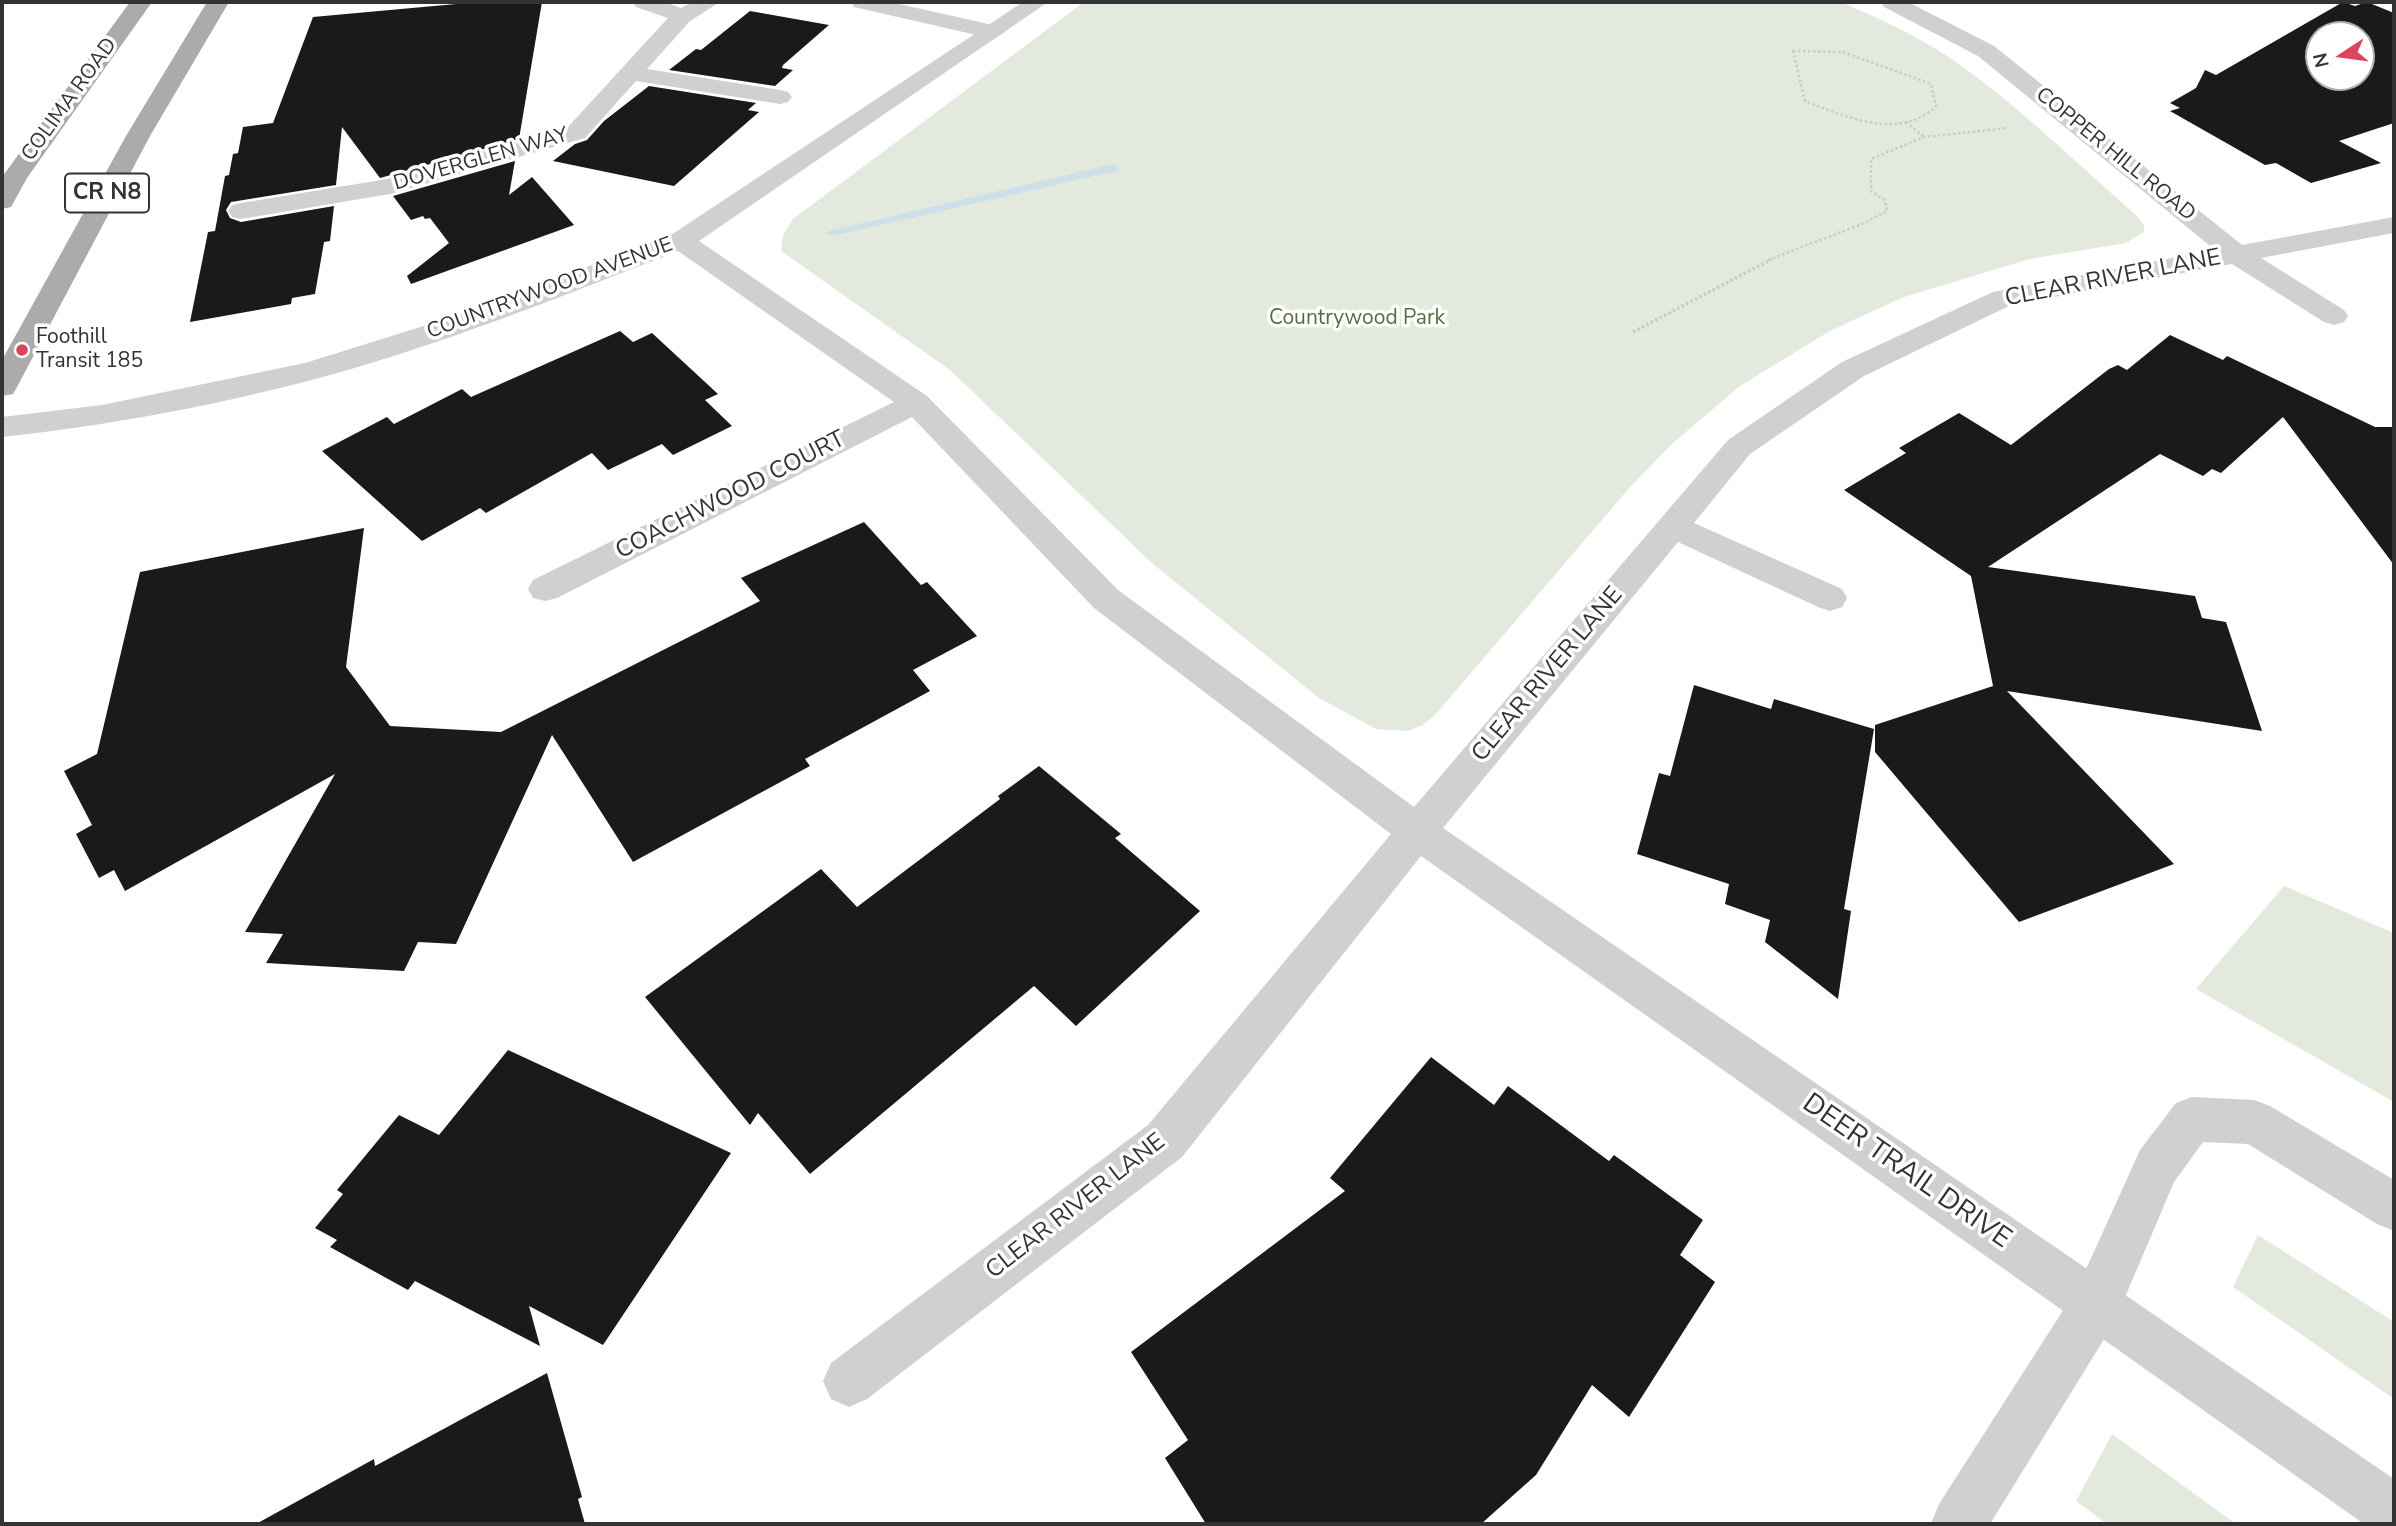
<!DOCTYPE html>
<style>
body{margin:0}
#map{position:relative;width:2396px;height:1526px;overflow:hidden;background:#fff;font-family:"Nunito Sans",sans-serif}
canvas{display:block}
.frame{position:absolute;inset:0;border:4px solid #333;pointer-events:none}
.north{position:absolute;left:2305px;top:21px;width:70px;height:70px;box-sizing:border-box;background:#fff;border:2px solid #adadad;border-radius:50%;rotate:257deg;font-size:19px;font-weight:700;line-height:28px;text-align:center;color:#333}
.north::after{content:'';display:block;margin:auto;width:24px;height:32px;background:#db445b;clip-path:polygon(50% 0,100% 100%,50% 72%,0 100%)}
</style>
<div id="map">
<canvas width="2396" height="1526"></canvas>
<div class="frame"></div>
<div class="north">N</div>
</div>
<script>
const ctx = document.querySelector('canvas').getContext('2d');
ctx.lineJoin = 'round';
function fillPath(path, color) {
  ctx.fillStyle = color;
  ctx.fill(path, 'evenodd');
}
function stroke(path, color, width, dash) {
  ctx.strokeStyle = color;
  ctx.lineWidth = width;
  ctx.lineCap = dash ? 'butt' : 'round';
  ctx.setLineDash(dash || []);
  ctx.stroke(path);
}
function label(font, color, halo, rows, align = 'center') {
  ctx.font = font + ' "Nunito Sans",sans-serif';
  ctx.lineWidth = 7;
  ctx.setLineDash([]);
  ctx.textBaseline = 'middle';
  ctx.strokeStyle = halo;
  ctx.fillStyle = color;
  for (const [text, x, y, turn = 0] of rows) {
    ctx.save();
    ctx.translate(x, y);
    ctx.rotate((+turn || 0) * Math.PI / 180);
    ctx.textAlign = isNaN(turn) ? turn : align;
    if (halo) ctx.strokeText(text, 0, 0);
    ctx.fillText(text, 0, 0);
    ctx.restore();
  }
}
const green = new Path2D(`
 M1084,2H1841C1877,18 1914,34 1947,56C2015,102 2075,162 2137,216L2144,225V232L2126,243L2029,259L1901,298L1830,331L1740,386L1674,442L1631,486L1435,715L1423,725L1408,731L1376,729L1319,698L1153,564L950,370L781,251L783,235L793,219Z
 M2284,886L2394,933V1102L2196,989Z
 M2258,1235L2394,1322V1399L2233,1287Z
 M2112,1434L2236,1524H2107L2076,1501Z`);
const stream = new Path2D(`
 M1113,164L1119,168L1117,171L832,236L825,232Z`);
const building = new Path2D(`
 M478,2H542L519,139L380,178L342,127L336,185L231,202L226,210L230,218L241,222L334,206L330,241L324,242L315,294L292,298L291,304L190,322L208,232L215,231L225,176L229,175L233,154L238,153L243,127L273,123L313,17Z
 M2343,2L2355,6L2367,2L2394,13V123L2339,141L2381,163L2311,183L2276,163L2265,165L2170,111L2180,108L2170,103L2196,88L2205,70L2216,75ZM2319,35H2361V77H2319Z
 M750,11L829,25L783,65L782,68L793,70L775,86L669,70L696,49L701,50Z
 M649,86L756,103L748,110L759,112L674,186L553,161L575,144L587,140L604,121Z
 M515,161L509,195L532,177L574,225L411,284L407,276L449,243L430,218L425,219L423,216L411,220L393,196Z
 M620,331L633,342L652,333L718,394L705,400L732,426L673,455L662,444L608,470L592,453L486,513L480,508L422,541L322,451L387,417L394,424L462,389L471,397Z
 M2170,335L2223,360L2227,356L2375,427H2394V565L2283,417L2221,473L2212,469L2203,476L2160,454L1988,567L2195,596L2202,618L2226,622L2262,731L2007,691L2174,864L2019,922L1875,752V725L1993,686L1971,576L1844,490L1906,453L1899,448L1959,413L2011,445L2109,369L2118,365L2127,370Z
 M864,522L921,585L927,582L977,636L913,670L930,691L805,759L810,766L633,862L552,735L456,944L418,942L404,971L266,963L283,934L245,932L335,774L125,891L114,870L99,878L76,834L92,825L64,771L97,754L140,572L364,528L346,667L390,726L501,732L760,601L741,578Z
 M1694,685L1771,709L1774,699L1874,729L1844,909L1851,911L1838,999L1765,942L1770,920L1725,904L1729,884L1637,854L1659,773L1670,776Z
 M1039,766L1121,834L1115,838L1200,911L1076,1026L1034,986L810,1174L758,1113L750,1125L645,997L821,869L857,907L1000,799L998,796Z
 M508,1050L731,1153L603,1345L529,1306L540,1346L415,1281L408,1290L330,1247L337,1240L315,1228L343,1194L337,1190L399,1115L439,1135Z
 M1431,1057L1494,1105L1508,1086L1609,1161L1614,1155L1703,1220L1680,1255L1715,1282L1629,1417L1592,1385L1536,1475L1481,1524H1206L1165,1458L1188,1440L1131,1352L1345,1191L1330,1178Z
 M547,1373L582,1497L578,1499L585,1524H256L374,1459L375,1466Z`);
const pathFar1 = new Path2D(`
 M1793,51L1843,52L1931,84L1936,106C1901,141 1845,117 1805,101Z
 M1906,122L1924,137
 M1768,260L1862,224L1887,211L1885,200L1871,191V159L1924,137L2008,128`);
const path = new Path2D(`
 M1633,332L1772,259`);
const service = new Path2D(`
 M633,2H664L681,8L693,2H720L690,21L647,69L780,90L788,92L792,97L788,102L780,104L636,81L585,138L390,194L241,219L232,217L228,211L232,205L241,203L387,179L567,128L668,18L636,7Z
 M851,2H890L1002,27L1005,32L994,39L854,7Z
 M2192,1097L2254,1100L2270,1106L2394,1180V1231L2377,1224L2248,1144L2203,1142L2174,1182L2114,1323L1990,1524H1931L1939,1504L2078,1287L2140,1150L2176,1103Z`);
const minor = new Path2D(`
 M1023,2H1048L699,241L927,396L1118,590L1414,807L1728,440L1842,362L1993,292L2215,250L1978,56L1884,7L1881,2H1908L1994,46L2242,245L2394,217V233L2261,258L2344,310L2348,316L2344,322L2334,325L2324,322L2232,264L2011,305L1864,376L1750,454L1694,523L1842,589L1847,598L1842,607L1830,611L1818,607L1678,542L1443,828L2394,1479V1524H2364L1421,856L1182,1157L867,1399L849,1407L831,1399L823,1381L831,1363L1148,1125L1391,834L1094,608L912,417L557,598L545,601L533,598L528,589L533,580L894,402L678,251C560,297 441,345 319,378C219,405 105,426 2,437V417L102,405L305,363L462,314L671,235Z`);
const primary = new Path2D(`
 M130,2H152L27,178L11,207L2,209V177Z
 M207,2H229L150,136L17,387L13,394L2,396V360L126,136Z`);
const markers = [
 [22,350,7,"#db445b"]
];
const farStreetnames = [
 ["COLIMA ROAD",70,100,-54],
 ["COPPER HILL ROAD",2115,155,39],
 ["DOVERGLEN WAY",481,160,-16],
 ["COUNTRYWOOD AVENUE",550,289,-20]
];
const farParknames = [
 ["Countrywood Park",1357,319]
];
const farPoinames = [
 ["Foothill",36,338],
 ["Transit 185",36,362]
];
const shields = [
 [107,193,84]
];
const shieldNames = [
 ["CR N8",107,193]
];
const streetNames = [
 ["CLEAR RIVER LANE",2113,279,-11],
 ["COACHWOOD COURT",731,496,-27],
 ["CLEAR RIVER LANE",1548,675,-50],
 ["CLEAR RIVER LANE",1076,1207,-38]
];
const nearStreetnames = [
 ["DEER TRAIL DRIVE",1906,1172,35]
];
fillPath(green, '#e4e9dd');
fillPath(stream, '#cbe0e8');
fillPath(building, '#1a1a1a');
stroke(pathFar1, '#cacaca', 2.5, [2.5, 2.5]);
stroke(path, '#cacaca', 3.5, [2.5, 2.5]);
fillPath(service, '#d0d0d0');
fillPath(minor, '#d0d0d0');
fillPath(primary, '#ababab');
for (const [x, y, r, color] of markers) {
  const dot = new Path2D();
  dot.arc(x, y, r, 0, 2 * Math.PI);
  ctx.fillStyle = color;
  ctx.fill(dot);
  stroke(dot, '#fff', 2.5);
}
label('21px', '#333', '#fff', farStreetnames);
label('21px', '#596d42', '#fff', farParknames);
label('21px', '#333', '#fff', farPoinames, 'left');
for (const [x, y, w] of shields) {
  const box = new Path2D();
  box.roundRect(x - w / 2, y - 19.5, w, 39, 5);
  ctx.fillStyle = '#fff';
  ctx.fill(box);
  stroke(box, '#333', 2);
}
label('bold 23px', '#333', null, shieldNames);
label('24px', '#333', '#fff', streetNames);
label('28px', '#333', '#fff', nearStreetnames);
</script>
